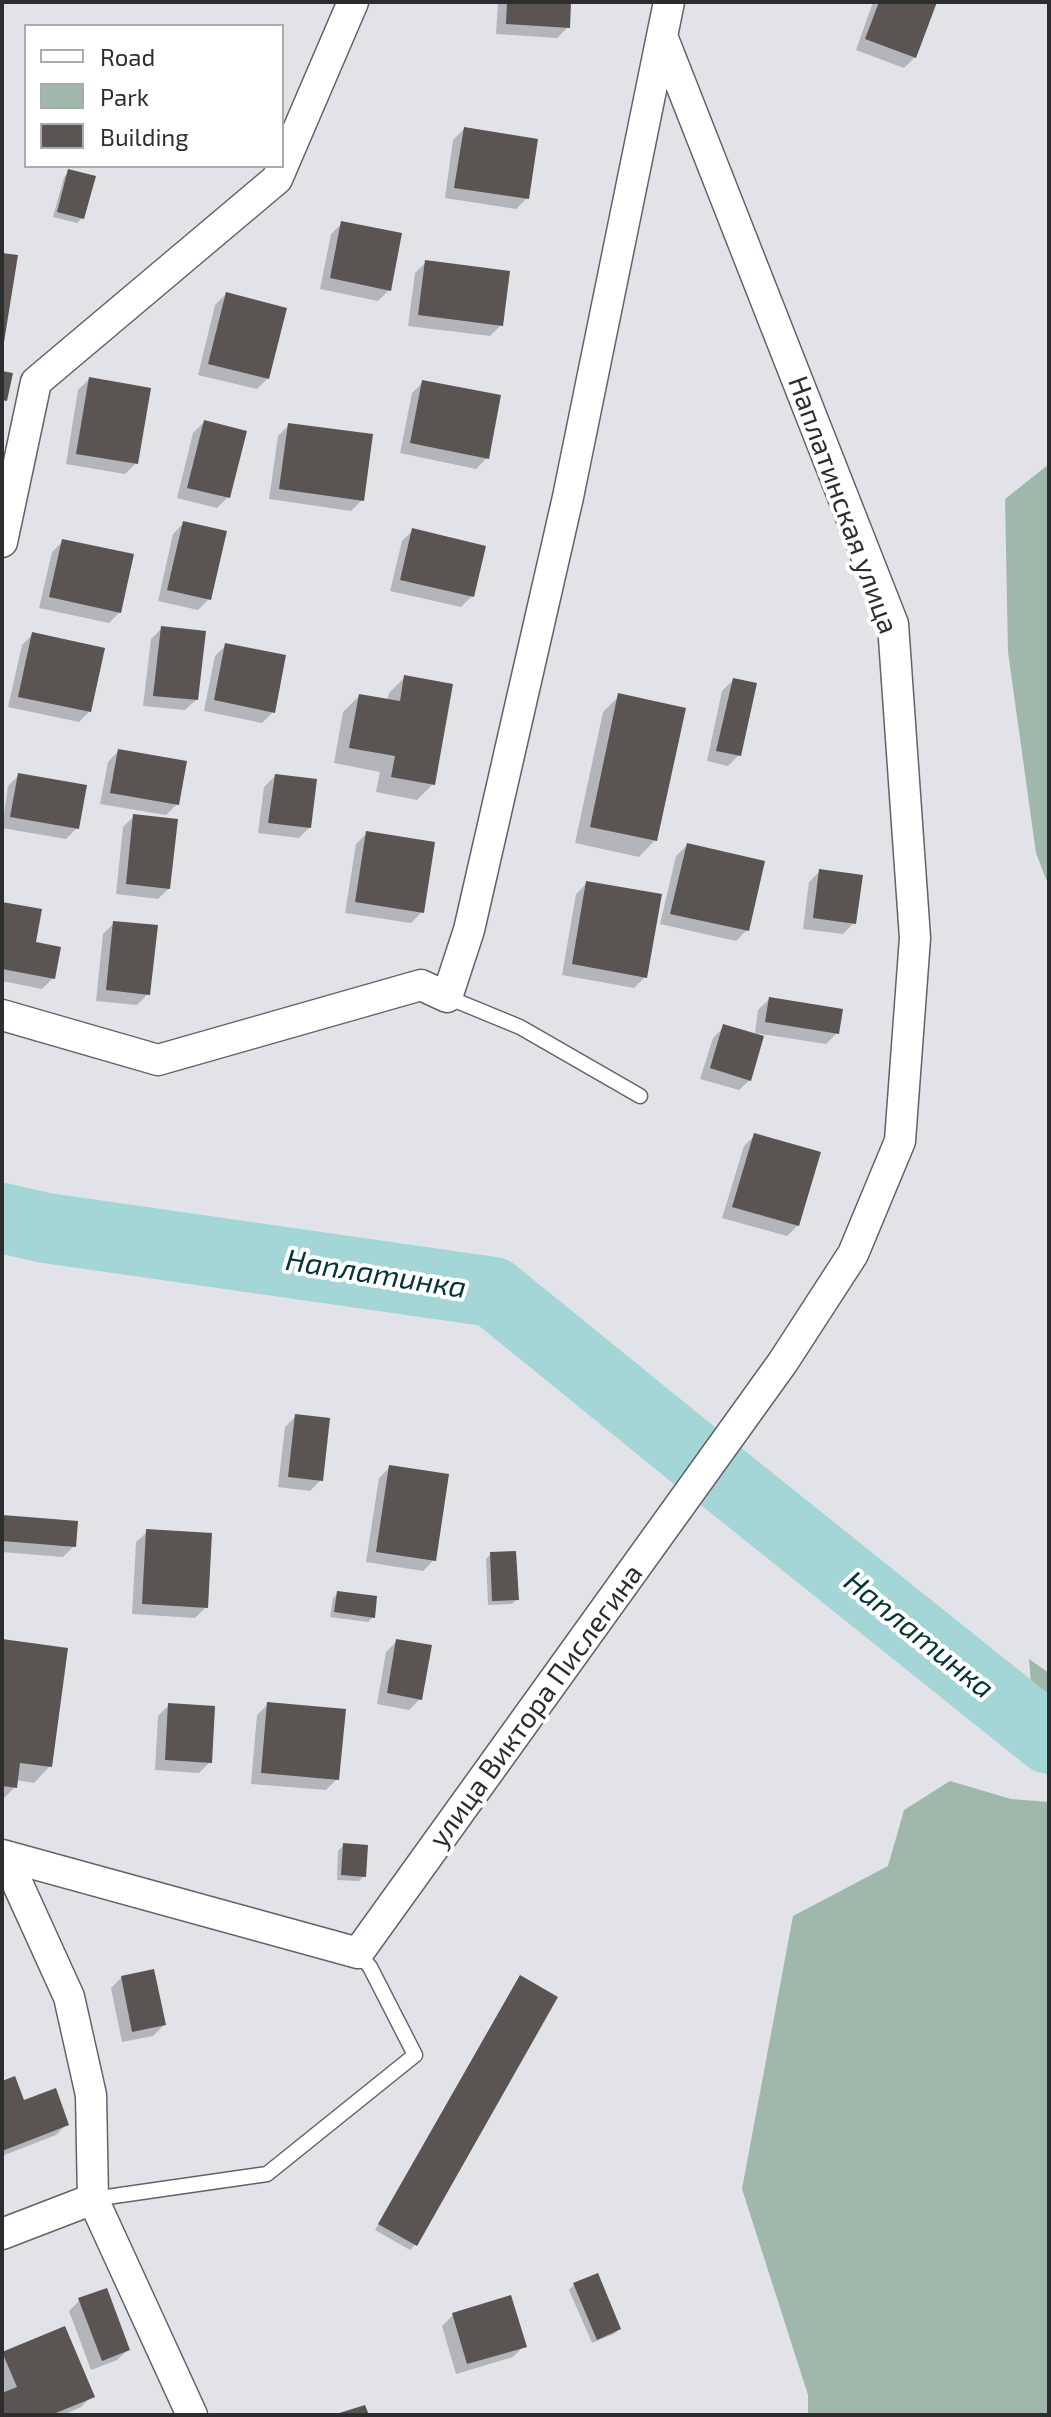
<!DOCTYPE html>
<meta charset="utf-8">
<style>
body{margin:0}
#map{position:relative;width:1051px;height:2417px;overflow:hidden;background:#e1e3e9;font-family:"Exo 2",sans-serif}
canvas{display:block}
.frame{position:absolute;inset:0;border:4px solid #2c2d2f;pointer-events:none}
.legend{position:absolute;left:24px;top:24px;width:260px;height:144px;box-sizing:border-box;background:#fff;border:2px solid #ababac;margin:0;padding:10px 14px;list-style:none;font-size:24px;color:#2c2d2f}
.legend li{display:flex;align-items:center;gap:16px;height:40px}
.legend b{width:40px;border:2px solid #ababac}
</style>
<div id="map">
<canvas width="1051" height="2417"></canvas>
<div class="frame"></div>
<ul class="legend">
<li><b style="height:10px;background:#fff"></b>Road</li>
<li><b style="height:22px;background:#a0b8ac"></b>Park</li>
<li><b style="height:22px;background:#5a5452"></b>Building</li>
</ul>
</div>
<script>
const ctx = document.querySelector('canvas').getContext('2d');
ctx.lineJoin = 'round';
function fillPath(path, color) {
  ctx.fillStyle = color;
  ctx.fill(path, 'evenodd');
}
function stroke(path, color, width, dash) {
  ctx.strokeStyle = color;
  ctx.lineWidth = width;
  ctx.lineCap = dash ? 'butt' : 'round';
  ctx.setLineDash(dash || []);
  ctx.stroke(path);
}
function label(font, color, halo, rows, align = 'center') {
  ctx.font = font + ' "Exo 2",sans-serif';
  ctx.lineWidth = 8;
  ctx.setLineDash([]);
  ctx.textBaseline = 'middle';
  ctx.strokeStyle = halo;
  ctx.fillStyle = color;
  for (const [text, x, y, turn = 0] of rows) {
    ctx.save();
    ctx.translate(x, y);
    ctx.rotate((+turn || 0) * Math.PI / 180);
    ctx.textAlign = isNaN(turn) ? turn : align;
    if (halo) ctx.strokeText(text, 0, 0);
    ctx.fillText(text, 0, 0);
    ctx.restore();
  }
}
const green = new Path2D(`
 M1049,464V887L1036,853L1008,652L1005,499Z
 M1029,1659L1049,1673V1766L1037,1759Z
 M950,1781L1011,1799L1049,1802V2415H808V2395L742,2189L793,1916L888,1866L904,1810Z`);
const shadow = new Path2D(`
 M498,2H569L568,27L557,38L496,34Z
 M873,2H935L915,57L904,68L856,50Z
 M464,129L527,198L516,209L445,198L453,140Z
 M69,172L82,218L77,223L53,217L64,177Z
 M342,223L389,290L378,301L320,289L331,234Z
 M426,262L501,325L490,336L408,326L415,273Z
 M226,294L268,378L257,389L198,375L215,305Z
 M89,379L136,463L125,474L66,464L78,390Z
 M423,382L487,458L476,469L400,453L412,393Z
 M204,422L228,497L217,508L177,498L193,433Z
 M289,425L362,500L351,511L269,499L278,436Z
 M184,523L209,599L198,610L158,601L173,534Z
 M413,530L472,596L461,607L390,591L402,541Z
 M63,541L120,612L109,623L39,608L52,552Z
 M162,628L196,700L185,710L143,706L151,639Z
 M33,634L90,711L79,722L8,707L22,645Z
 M226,645L273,712L262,723L204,711L215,656Z
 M405,677L433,784L417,800L376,792L380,772L334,763L343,712L359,696L387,701L389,693Z
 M733,680L739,755L728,766L707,761L722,691Z
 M619,696L655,840L639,857L575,843L603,712Z
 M118,751L177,804L166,815L100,804L108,762Z
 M19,775L77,828L66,839L2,828L8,786Z
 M275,776L310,827L299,838L258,833L264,787Z
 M134,816L169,888L158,899L116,894L123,827Z
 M367,833L422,912L411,923L345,913L356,844Z
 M687,845L747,930L736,941L660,924L676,856Z
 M820,871L854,923L843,934L803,929L809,882Z
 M587,883L645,977L634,988L562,975L576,894Z
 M2,904L53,978L42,989L2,981Z
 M114,923L148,994L137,1005L96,1001L103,934Z
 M769,999L837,1033L826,1044L755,1033L758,1010Z
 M724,1027L750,1080L739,1090L700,1079L713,1038Z
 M755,1135L798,1225L787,1236L722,1218L744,1146Z
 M296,1416L321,1480L310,1491L278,1487L285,1427Z
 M390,1467L434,1560L423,1571L366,1562L379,1478Z
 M2,1517L74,1546L63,1557L2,1552Z
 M147,1532L206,1607L195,1618L132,1614L136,1542Z
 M491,1554L517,1599L512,1604L488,1605L486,1559Z
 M338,1593L373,1617L368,1622L330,1617L333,1598Z
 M2,1641L50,1766L34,1783L16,1780L15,1787L2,1800Z
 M397,1641L420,1699L409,1710L377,1704L386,1652Z
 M268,1704L337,1779L326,1790L251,1784L257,1715Z
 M169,1705L210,1762L199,1773L155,1770L158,1716Z
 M343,1846L364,1876L359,1881L337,1880L338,1851Z
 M122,1977L164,2025L153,2036L122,2042L111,1988Z
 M520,1978L415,2245L410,2250L375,2230Z
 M2,2084L23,2103L67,2124L56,2135L2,2156Z
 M574,2285L619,2329L614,2334L592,2343L569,2290Z
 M80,2300L128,2350L117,2360L91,2370L69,2311Z
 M453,2315L524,2346L513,2357L456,2374L442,2326Z
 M3,2354L92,2396L81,2407L63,2415H2Z`);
const river = new Path2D(`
 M2,1218L46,1228L493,1292L695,1456
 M713,1470L1049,1739`);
const building = new Path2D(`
 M507,2H571L570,28L506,24Z
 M879,2H937L916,58L865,39Z
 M464,127L538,139L529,199L454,188Z
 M68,169L96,176L84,219L57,212Z
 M341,221L402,233L391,291L330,278Z
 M2,253L18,255L4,342L2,341Z
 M425,260L510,271L503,326L418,315Z
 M226,292L287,308L269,379L208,364Z
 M2,371L13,373L7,401L2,400Z
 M89,377L151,388L138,464L76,454Z
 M422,380L501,395L489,459L410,443Z
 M204,420L247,431L230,498L187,488Z
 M288,423L373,434L364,501L279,489Z
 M183,521L227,531L211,600L167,590Z
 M412,528L486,546L474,597L400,580Z
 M62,539L134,554L121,613L49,597Z
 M161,626L206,631L198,700L153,696Z
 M32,632L105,648L91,712L18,697Z
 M225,643L286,655L275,713L214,700Z
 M404,675L453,684L435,785L391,777L395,756L349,748L359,694L400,701Z
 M733,678L757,683L741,756L716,751Z
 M618,693L686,708L657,841L590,827Z
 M118,749L187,761L179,805L110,793Z
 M18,773L87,785L79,829L10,817Z
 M275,774L317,779L311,828L268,823Z
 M133,814L178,819L170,889L126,884Z
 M366,831L435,842L424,913L355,902Z
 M687,843L765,861L749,931L670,914Z
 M819,869L863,875L856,924L813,918Z
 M586,881L662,894L647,978L572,964Z
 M2,902L42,909L36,942L61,947L55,979L2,969Z
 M113,921L158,925L150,995L106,990Z
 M769,997L843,1009L839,1034L765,1022Z
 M723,1024L764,1036L751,1081L710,1068Z
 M754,1133L821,1152L799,1226L732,1207Z
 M295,1414L330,1418L323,1481L288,1477Z
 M389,1465L449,1474L436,1561L376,1552Z
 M2,1515L78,1521L76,1547L2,1541Z
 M146,1529L212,1533L208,1608L142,1604Z
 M516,1551L519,1600L492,1601L490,1552Z
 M337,1591L377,1596L375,1618L334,1612Z
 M2,1639L68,1648L52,1767L20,1763L17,1788L2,1786Z
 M396,1639L432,1645L422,1700L387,1693Z
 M267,1702L346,1709L339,1780L261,1773Z
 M168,1703L215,1706L212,1763L165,1760Z
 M343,1843L368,1845L366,1877L341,1875Z
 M154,1969L166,2025L132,2032L121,1976Z
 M520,1975L558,1997L417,2246L378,2224Z
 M15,2076L24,2100L56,2088L69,2125L2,2151V2081Z
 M598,2273L621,2329L597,2340L573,2283Z
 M107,2288L130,2350L102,2361L78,2298Z
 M511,2295L527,2347L467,2364L452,2313Z
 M65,2326L95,2397L51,2415H2V2393L17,2387L2,2352Z
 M365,2405L369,2415H337L336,2414Z`);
const service = new Path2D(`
 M447,997L520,1027L640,1096
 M93,2199L267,2174L415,2055L370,1967L358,1953`);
const minor = new Path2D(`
 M2,542L36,382L277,179L353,2
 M2,1015L158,1060L421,985L447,997L469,930L568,497L662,36
 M2,1855L358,1953L783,1362L853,1254L900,1141L915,938L893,624L662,36L669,2
 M5,1856L69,1997L91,2095L93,2199L192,2415
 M2,2234L93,2199`);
const streetNames = [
 ["Наплатинская улица",843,505,70],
 ["улица Виктора Пислегина",536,1706,-54]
];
const waterNames = [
 ["Наплатинка",376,1274,9],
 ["Наплатинка",919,1635,39]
];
fillPath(green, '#a0b8ac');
fillPath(shadow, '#0003');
stroke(river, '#a4d6d8', 70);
fillPath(building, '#5a5452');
stroke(service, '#626368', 17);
stroke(minor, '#626368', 33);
stroke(service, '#fff', 14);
stroke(minor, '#fff', 30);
label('28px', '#2c2d2f', '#fff', streetNames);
label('italic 30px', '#043537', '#fff', waterNames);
</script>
